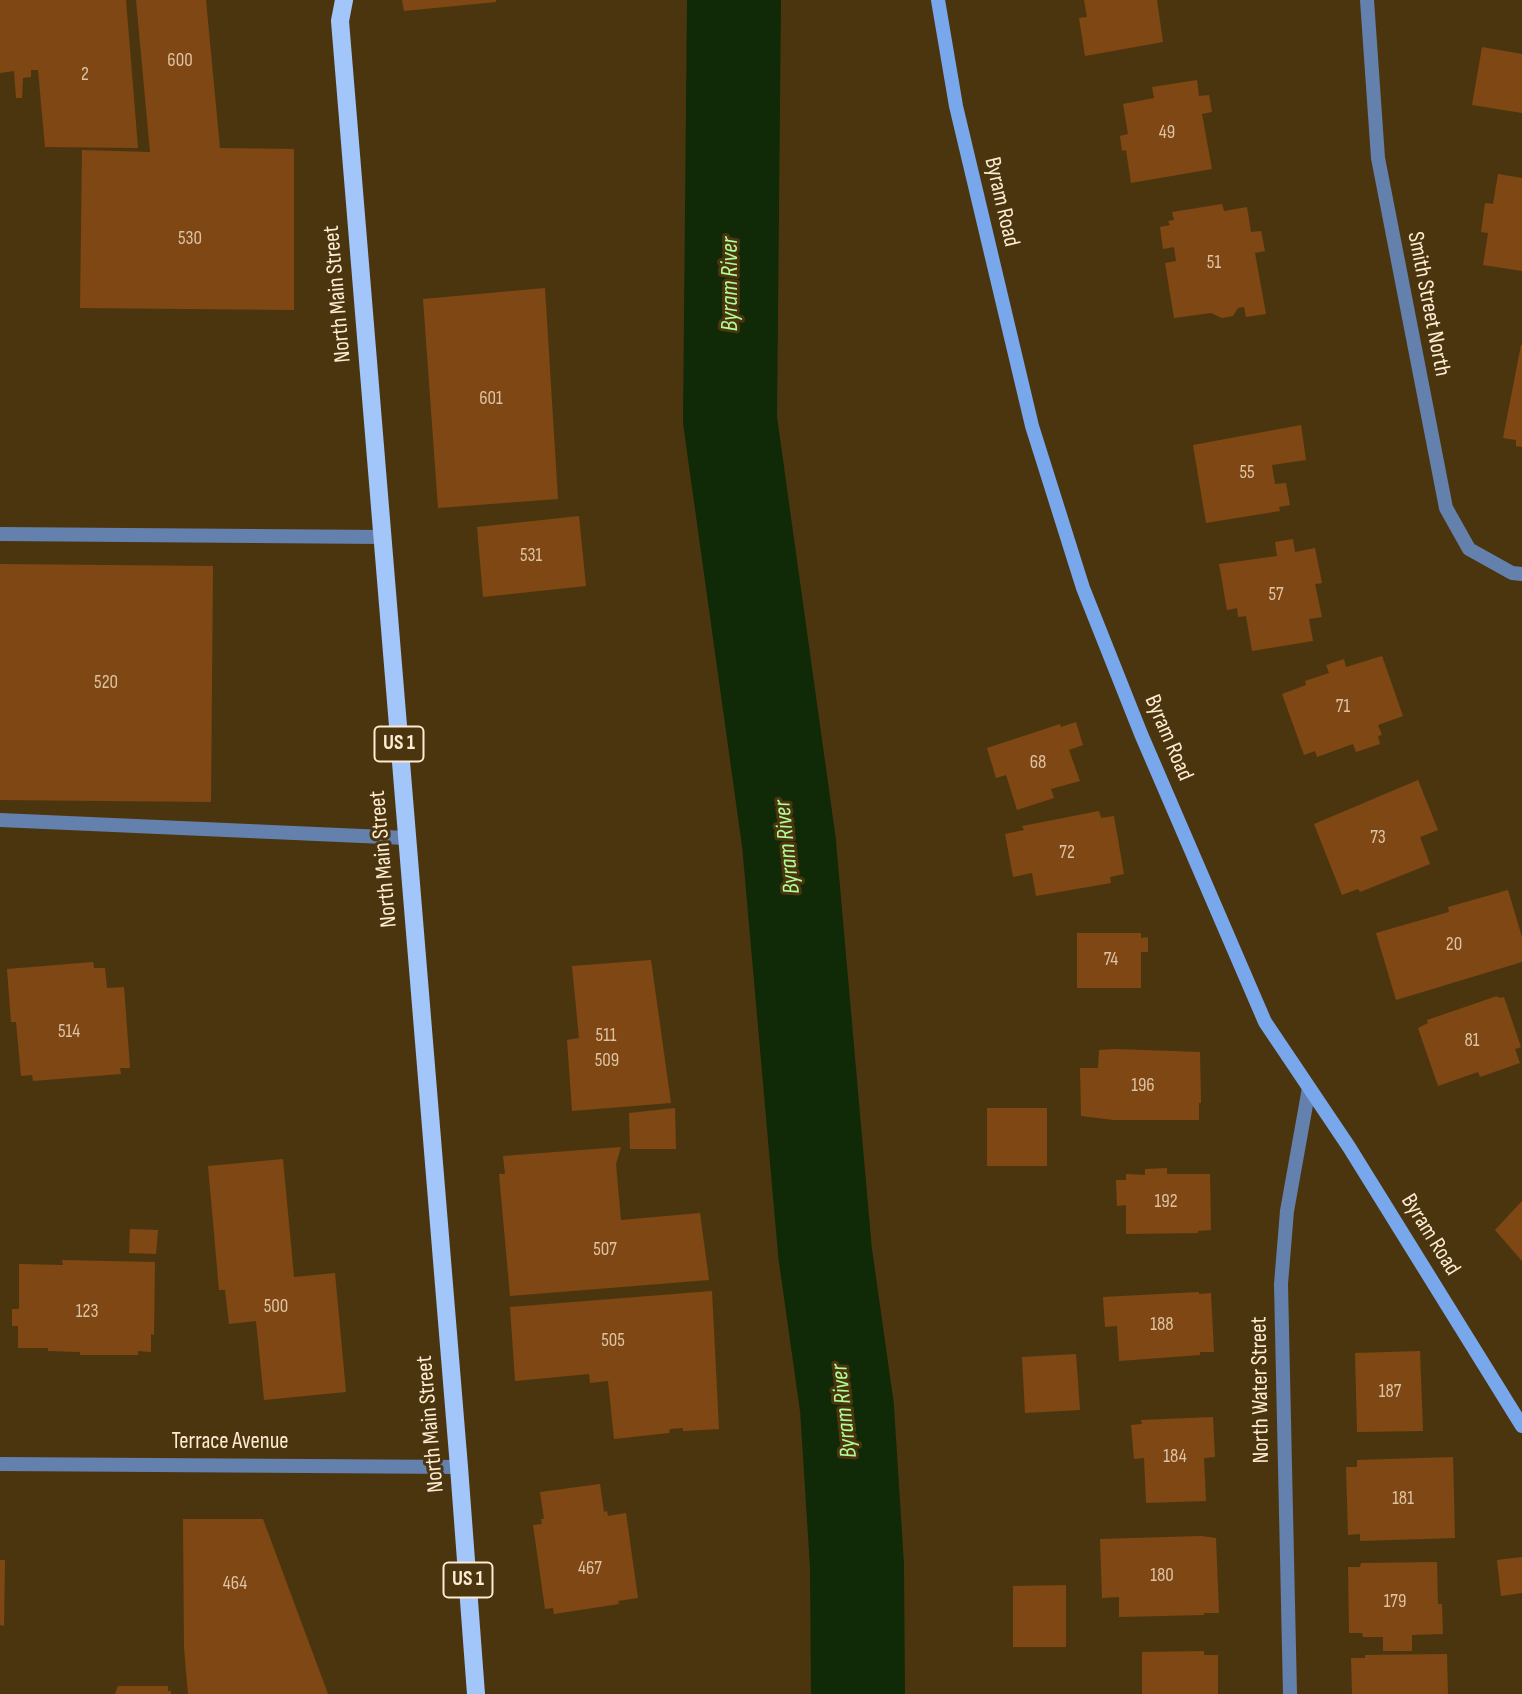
<!DOCTYPE html>
<style>
body{margin:0}
canvas{display:block;background:#4b350f}
</style>
<canvas width="1522" height="1694"></canvas>
<script>
const ctx = document.querySelector('canvas').getContext('2d');
ctx.lineJoin = 'round';
function stroke(path, color, width, dash) {
  ctx.strokeStyle = color;
  ctx.lineWidth = width;
  ctx.lineCap = dash ? 'butt' : 'round';
  ctx.setLineDash(dash || []);
  ctx.stroke(path);
}
function fillPath(path, color) {
  ctx.fillStyle = color;
  ctx.fill(path, 'evenodd');
}
function label(font, color, halo, rows, align = 'center') {
  ctx.font = font + ' "Sofia Sans Condensed",sans-serif';
  ctx.lineWidth = 6;
  ctx.setLineDash([]);
  ctx.textBaseline = 'middle';
  ctx.strokeStyle = halo;
  ctx.fillStyle = color;
  for (const [text, x, y, turn = 0] of rows) {
    ctx.save();
    ctx.translate(x, y);
    ctx.rotate((+turn || 0) * Math.PI / 180);
    ctx.textAlign = isNaN(turn) ? turn : align;
    if (halo) ctx.strokeText(text, 0, 0);
    ctx.fillText(text, 0, 0);
    ctx.restore();
  }
}
const river = new Path2D(`
 M734,0L730,420L789,843L825,1252L847,1408L857,1566L858,1694`);
const building = new Path2D(`
 M0,0H126L138,148L45,147L38,70H31V77L23,78L22,98H16L14,71L0,73Z
 M136,0H206L220,148L294,149V310L80,308L82,150L150,152Z
 M402,0H496V2L404,11Z
 M1084,0H1157L1163,42L1085,56L1079,18L1087,17Z
 M1482,47L1522,54V113L1472,105Z
 M1197,80L1199,96L1209,95L1212,112L1202,114L1212,169L1131,183L1126,150L1122,151L1120,136L1128,134L1123,104L1154,98L1152,87Z
 M1498,174L1522,178V271L1483,265L1488,233L1481,232L1485,203L1493,204Z
 M1222,204L1224,211L1247,207L1251,232L1261,231L1265,251L1255,253L1266,314L1246,317L1244,307L1238,308L1233,316L1222,318L1211,313L1174,318L1165,263L1176,261L1174,247L1163,249L1160,227L1170,225L1168,221L1174,220L1172,212Z
 M545,288L558,499L438,508L423,299Z
 M1521,345H1522V447L1516,446V440L1503,438Z
 M1301,425L1306,460L1272,465L1275,484L1286,483L1290,505L1279,507L1280,511L1206,523L1193,445Z
 M579,516L586,586L483,597L477,527Z
 M1293,539L1295,552L1315,548L1322,583L1315,584L1322,617L1309,619L1313,641L1252,651L1246,616L1238,617L1237,608L1227,610L1219,564L1277,556L1275,542Z
 M0,564L213,566L211,802L0,800Z
 M1382,656L1403,716L1378,725L1382,735L1378,736L1380,744L1356,752L1353,744L1317,757L1315,751L1304,755L1282,694L1306,685L1305,681L1329,673L1326,665L1344,659L1346,667Z
 M1076,722L1083,745L1069,750L1080,781L1051,789L1054,798L1017,810L1006,775L996,778L987,748L1060,724L1061,727Z
 M1418,780L1438,830L1420,837L1430,864L1360,892L1358,889L1342,895L1314,824Z
 M1099,811L1101,818L1114,816L1124,874L1110,877L1111,883L1036,896L1032,873L1013,877L1005,834L1024,830L1022,826Z
 M1508,890L1522,937V962L1396,1000L1376,933L1449,912L1448,907Z
 M1077,933H1141V938L1148,937V952H1141V988H1077Z
 M651,960L671,1103L572,1111L567,1040L579,1038L572,966Z
 M93,962L94,968H105L107,988L124,987L130,1068H120L121,1074L33,1081L32,1075L21,1076L16,1022H11L7,969Z
 M1497,996L1499,998L1504,997L1521,1047L1515,1049L1520,1063L1480,1077L1478,1072L1438,1086L1418,1028L1428,1023L1427,1020Z
 M1115,1049L1200,1052L1201,1103H1199V1120H1114L1081,1116L1080,1068H1098L1099,1050Z
 M675,1108L676,1149H630L629,1113Z
 M987,1108H1047V1166H987Z
 M621,1147L616,1164L621,1220L700,1213L709,1280L510,1296L499,1174H505L503,1156Z
 M283,1159L294,1277L335,1273L346,1392L264,1400L256,1321L229,1324L225,1290H219L208,1166Z
 M1167,1168V1174H1210L1211,1230L1198,1231V1233L1126,1234V1205L1117,1206L1116,1180H1126V1174L1145,1175V1169Z
 M1522,1201V1261L1495,1230Z
 M130,1229L158,1230L156,1254L129,1253Z
 M62,1260L155,1262L154,1335L151,1334V1352L138,1351V1355H80V1352L48,1351V1348H18V1326H12V1309H19V1264L63,1265Z
 M712,1291L719,1429L683,1431V1428L670,1429L669,1433L614,1439L608,1381L590,1383L589,1374L515,1381L510,1307Z
 M1199,1292V1294L1211,1293L1214,1352H1200V1355L1119,1361L1117,1326L1105,1327L1103,1297Z
 M1420,1351L1423,1431L1357,1432L1355,1353Z
 M1076,1354L1080,1410L1025,1413L1022,1357Z
 M1213,1417L1215,1457L1204,1458L1206,1501L1146,1503L1144,1458L1134,1459L1131,1425L1142,1424L1141,1420Z
 M1453,1457L1455,1538L1360,1541V1534L1348,1535L1346,1467H1357V1460Z
 M600,1484L604,1512L607,1511L608,1516L626,1513L638,1598L618,1601L619,1604L554,1614L553,1608L545,1609L533,1525L542,1524L541,1519H544L540,1492Z
 M183,1519H263L328,1694H188L184,1648Z
 M1201,1536L1216,1538L1219,1613H1204V1615L1119,1617V1597L1102,1598L1100,1539Z
 M1522,1557V1593L1501,1596L1497,1560Z
 M0,1560H5L4,1626L0,1625Z
 M1437,1562L1438,1604H1442L1443,1634L1412,1635V1651H1383V1637H1363L1362,1633H1349L1348,1567H1360L1361,1563Z
 M1066,1585V1647H1013V1586Z
 M1204,1651V1655H1218V1694H1142V1652Z
 M1447,1654L1448,1694H1352L1351,1658H1365V1655Z
 M118,1686H168V1691H171V1694H115Z`);
const service = new Path2D(`
 M0,534L382,537
 M0,820L407,838`);
const minor = new Path2D(`
 M1367,0L1378,158L1446,508L1469,549L1512,573L1522,574
 M0,1464L459,1467`);
const tertiary = new Path2D(`
 M1290,1694L1281,1284L1287,1211L1309,1088`);
const secondary = new Path2D(`
 M938,0L956,106L1032,426L1083,588L1141,734L1265,1022L1349,1147L1522,1426`);
const primary = new Path2D(`
 M344,0L340,21L459,1467L476,1694`);
const numberNames = [
 ["600",180,61],
 ["2",85,75],
 ["49",1167,133],
 ["530",190,239],
 ["51",1214,263],
 ["601",491,399],
 ["55",1247,473],
 ["531",531,556],
 ["57",1276,595],
 ["520",106,683],
 ["71",1343,707],
 ["68",1038,763],
 ["73",1378,838],
 ["72",1067,853],
 ["20",1454,945],
 ["74",1111,960],
 ["514",69,1032],
 ["511",606,1036],
 ["81",1472,1041],
 ["509",607,1061],
 ["196",1143,1086],
 ["192",1166,1202],
 ["507",605,1250],
 ["500",276,1307],
 ["123",87,1312],
 ["188",1162,1325],
 ["505",613,1341],
 ["187",1390,1392],
 ["184",1175,1457],
 ["181",1403,1499],
 ["467",590,1569],
 ["180",1162,1576],
 ["464",235,1584],
 ["179",1395,1602]
];
const shields = [
 [399,744,49],
 [468,1580,49]
];
const shieldNames = [
 ["US 1",399,744],
 ["US 1",468,1580]
];
const streetNames = [
 ["Byram Road",1001,202,77],
 ["North Main Street",338,294,-95],
 ["Smith Street North",1428,304,79],
 ["Byram Road",1168,738,67],
 ["North Main Street",384,859,-95],
 ["Byram Road",1430,1235,58],
 ["North Water Street",1261,1390,-91],
 ["North Main Street",431,1424,-95],
 ["Terrace Avenue",230,1442]
];
const waterNames = [
 ["Byram River",731,284,-90],
 ["Byram River",788,847,-96],
 ["Byram River",845,1411,-96]
];
stroke(river, '#102906', 94);
fillPath(building, '#7f4713');
stroke(service, '#6480ac', 14);
stroke(minor, '#6480ac', 14);
stroke(tertiary, '#6480ac', 14);
stroke(secondary, '#79a7ec', 14);
stroke(primary, '#a2c5fa', 18);
label('19px', '#dec3a3', null, numberNames);
for (const [x, y, w] of shields) {
  const box = new Path2D();
  box.roundRect(x - w / 2, y - 17.5, w, 35, 5);
  ctx.fillStyle = '#4b350f';
  ctx.fill(box);
  stroke(box, '#fdecd3', 2);
}
label('bold 21px', '#fdecd3', null, shieldNames);
label('23px', '#fdecd3', '#4b350f', streetNames);
label('italic 24px', '#affd95', '#4b350f', waterNames);
</script>
